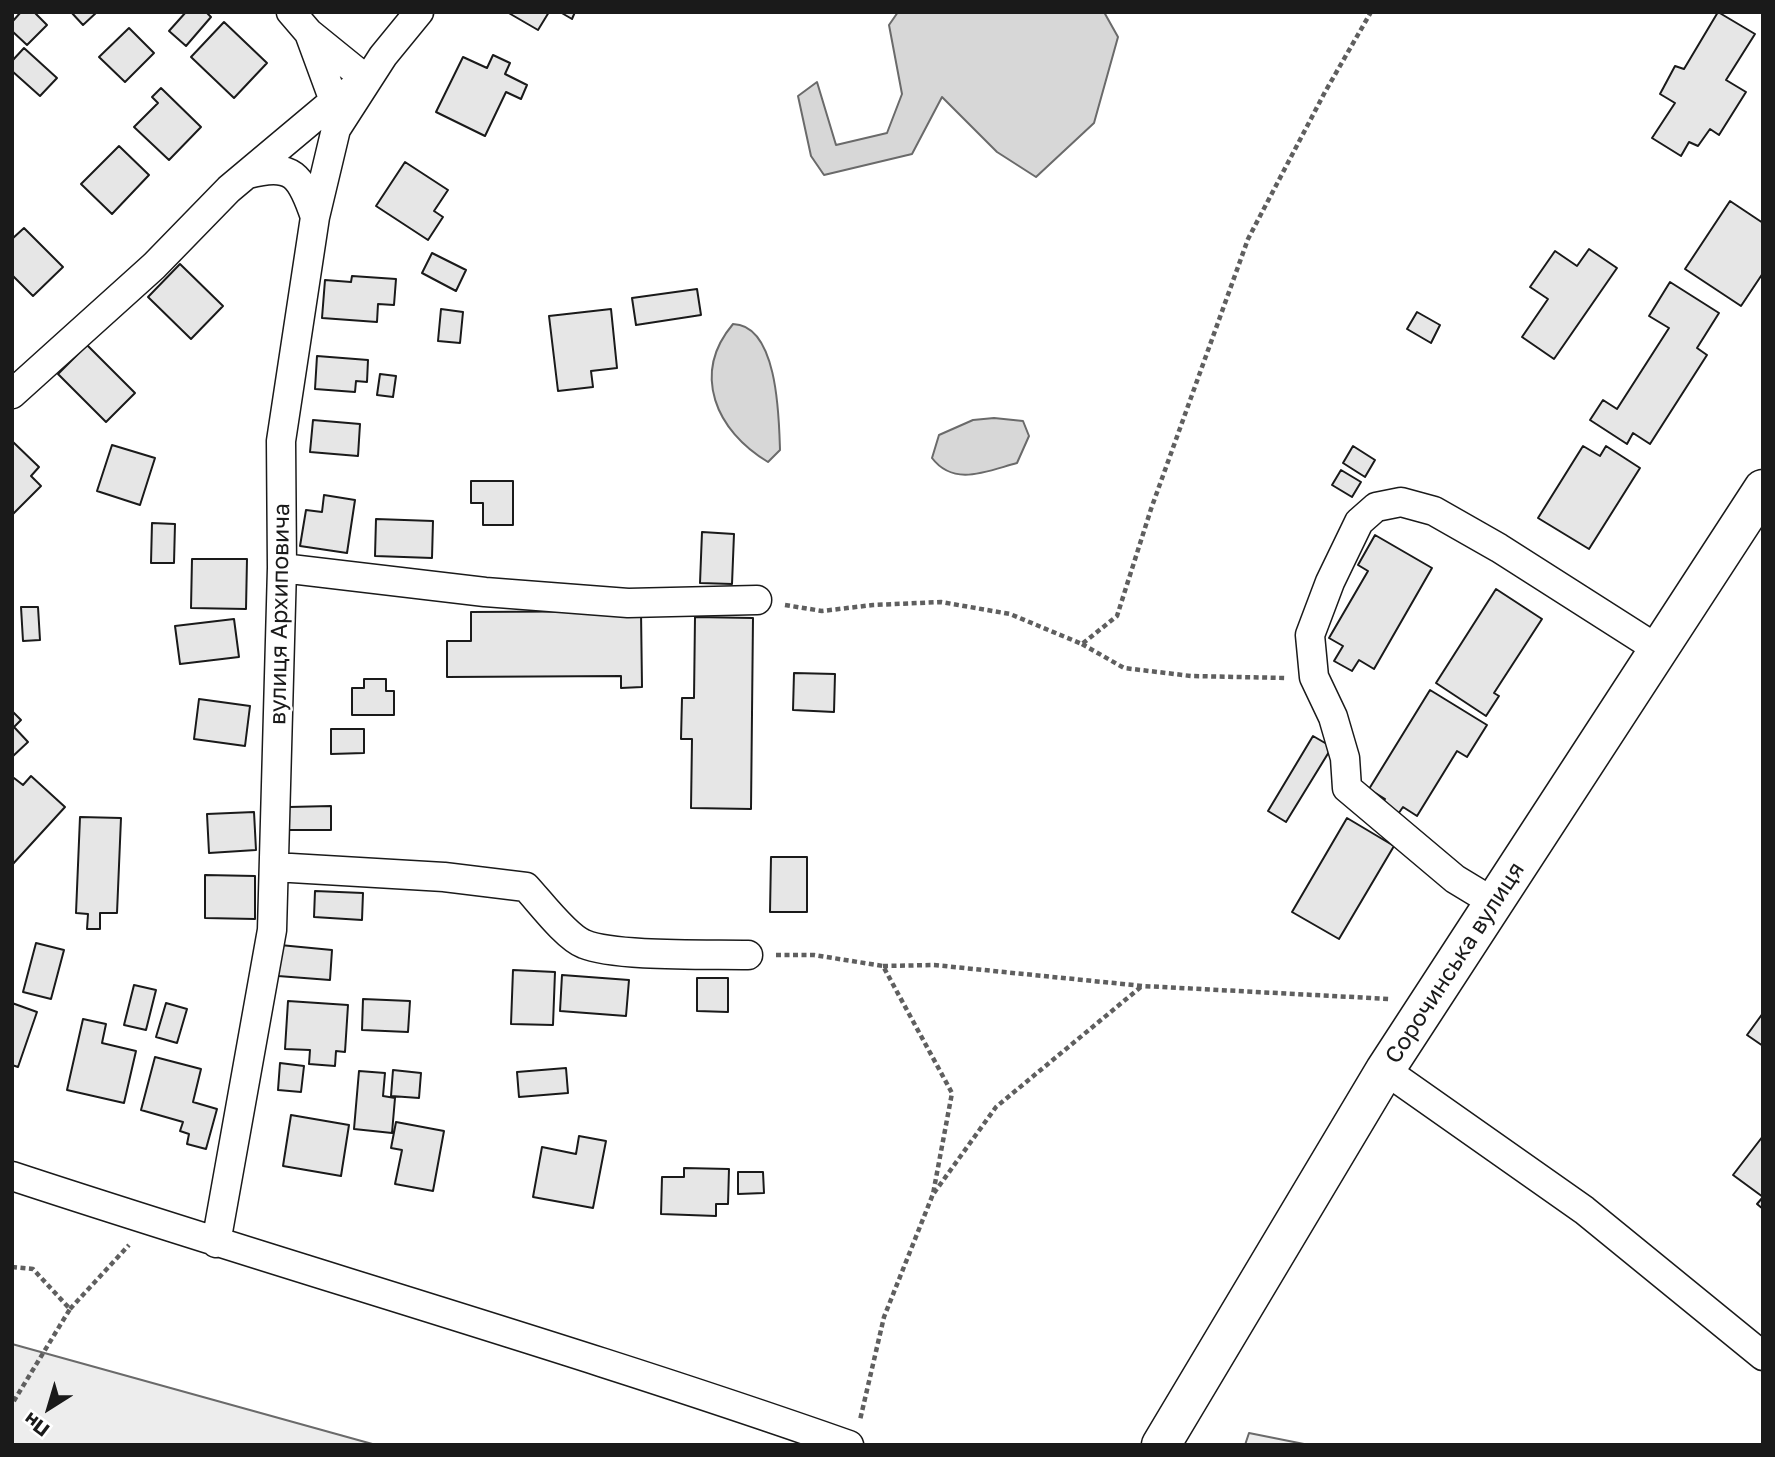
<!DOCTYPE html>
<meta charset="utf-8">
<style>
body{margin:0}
#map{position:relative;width:1775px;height:1457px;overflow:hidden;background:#fff;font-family:"Golos Text",sans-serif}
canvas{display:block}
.frame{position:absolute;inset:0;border:14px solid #1a1a1a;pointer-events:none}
.north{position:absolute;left:14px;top:1373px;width:70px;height:70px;-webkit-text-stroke:5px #fff;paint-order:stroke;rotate:217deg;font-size:19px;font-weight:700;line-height:28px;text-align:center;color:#1a1a1a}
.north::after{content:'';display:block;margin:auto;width:24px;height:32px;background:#1a1a1a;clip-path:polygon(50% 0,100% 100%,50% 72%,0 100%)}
</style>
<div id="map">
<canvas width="1775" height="1457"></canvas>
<div class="frame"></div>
<div class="north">Пн</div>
</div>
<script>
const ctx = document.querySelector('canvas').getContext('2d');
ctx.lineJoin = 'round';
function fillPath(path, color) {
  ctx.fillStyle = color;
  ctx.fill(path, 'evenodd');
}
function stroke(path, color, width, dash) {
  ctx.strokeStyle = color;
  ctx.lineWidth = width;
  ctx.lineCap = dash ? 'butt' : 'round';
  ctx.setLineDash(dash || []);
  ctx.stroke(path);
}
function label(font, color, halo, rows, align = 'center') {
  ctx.font = font + ' "Golos Text",sans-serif';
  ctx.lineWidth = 5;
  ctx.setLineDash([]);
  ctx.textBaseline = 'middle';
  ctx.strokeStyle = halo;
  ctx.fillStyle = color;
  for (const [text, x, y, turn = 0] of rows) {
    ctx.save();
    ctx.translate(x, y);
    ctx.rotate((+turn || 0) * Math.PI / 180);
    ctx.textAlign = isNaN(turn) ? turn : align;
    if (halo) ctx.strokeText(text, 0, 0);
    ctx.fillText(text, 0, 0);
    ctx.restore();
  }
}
const built = new Path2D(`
 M12,1344L376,1445H12Z
 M1249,1433L1309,1445H1245Z`);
const water = new Path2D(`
 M898,12H1104L1118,37L1094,123L1036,177L997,152L942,97L912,154L824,175L811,156L798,96L817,82L836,145L887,133L902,94L889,25Z
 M733,324C778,325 779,418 780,450L768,462C716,431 691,374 733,324Z
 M994,418L1023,421L1029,436L1017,463C987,471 954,487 932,458L939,435L973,420Z`);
const building = new Path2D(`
 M21,12H34L47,25L27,45L12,31V22Z
 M71,12H97L83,25Z
 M186,12H206L211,17L186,46L169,31Z
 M507,12H549L538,30Z
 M560,12H575L572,19Z
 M1718,12L1755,34L1726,80L1746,92L1719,135L1710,129L1698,146L1689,142L1681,156L1652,138L1675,103L1660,94L1675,66L1684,69Z
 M224,22L267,63L234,98L191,57Z
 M129,28L154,53L125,82L99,57Z
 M24,48L57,78L40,96L12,71V61Z
 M493,55L510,63L505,74L527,85L521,99L506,92L485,136L436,112L463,57L487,68Z
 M161,88L201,127L169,160L134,127L158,103L152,97Z
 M119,146L149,175L112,214L81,184Z
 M405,162L448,190L434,211L443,217L428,240L376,206Z
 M1730,201L1763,223V273L1741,306L1685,269Z
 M24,228L63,267L33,296L12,275V239Z
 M1589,249L1617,268L1554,359L1522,337L1548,299L1530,287L1555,251L1577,266Z
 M432,253L466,270L456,291L422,273Z
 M180,264L223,306L191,339L148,297Z
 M352,276L396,279L394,305L378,304L377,322L322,318L325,280L351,282Z
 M1670,282L1719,313L1697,348L1707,355L1650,444L1633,433L1627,444L1590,420L1603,400L1617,409L1669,328L1649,316Z
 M697,289L701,315L636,325L632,298Z
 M441,309L463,312L460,343L438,341Z
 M611,309L617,368L591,371L593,387L558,391L549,316Z
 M1417,312L1440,325L1431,343L1407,329Z
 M87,345L135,393L106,422L58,374Z
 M317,356L368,360L367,382L356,381L355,392L315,389Z
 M380,374L396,376L393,397L377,395Z
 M313,420L360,424L358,456L310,452Z
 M12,441L39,467L31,476L41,486L12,515Z
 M112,445L155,458L140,505L97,491Z
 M1353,446L1375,460L1365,477L1343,463Z
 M1583,446L1600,456L1606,446L1640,468L1589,549L1538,518Z
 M1341,470L1361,482L1352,497L1332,485Z
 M471,481H513V525H483V503H471Z
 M324,495L355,500L347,553L300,546L306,510L322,512Z
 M376,519L433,521L432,558L375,556Z
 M152,523L175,524L174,563H151Z
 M702,532L734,534L732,584L700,583Z
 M1375,535L1432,568L1374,669L1359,660L1352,671L1334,661L1343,646L1329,638L1368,571L1358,565Z
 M192,559H247L246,609L191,608Z
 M1496,589L1542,619L1494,693L1499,696L1486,716L1436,683Z
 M21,607H38L40,640L23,641Z
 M641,611L642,687L621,688V676L447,677V641H471V612Z
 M695,617L753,618L751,809L691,808L692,739H681L682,698H694Z
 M234,619L239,657L180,664L175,626Z
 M794,673L835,674L834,712L793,710Z
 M364,679H386V691H394V715H352V688H364Z
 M1430,690L1487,725L1467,757L1457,751L1417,816L1403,807L1396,817L1380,807L1385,799L1369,789Z
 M199,699L250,706L245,746L194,739Z
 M12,711L21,720L14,727L28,742L12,757Z
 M331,729H364V753L331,754Z
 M1313,736L1332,747L1286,822L1268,811Z
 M31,776L65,807L12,865V780L14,778L23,785Z
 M331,806V830H289V807Z
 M254,812L256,850L209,853L207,814Z
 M80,817L121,818L117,913H100V929H87L88,914L76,913Z
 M1347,818L1394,846L1339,939L1292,912Z
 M771,857H807V912H770Z
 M205,875L255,876V919L205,918Z
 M315,891L363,893L362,920L314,917Z
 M36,943L64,950L51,999L23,992Z
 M280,945L332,950L330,980L278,976Z
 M513,970L555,972L553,1025L511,1024Z
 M562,975L629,980L626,1016L560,1011Z
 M697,978H728V1012L697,1011Z
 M134,985L156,990L146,1030L124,1025Z
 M363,999L410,1001L408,1032L362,1030Z
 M288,1001L348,1005L345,1052L336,1051L335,1066L309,1064L310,1050L285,1049Z
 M12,1003L37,1012L18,1067L12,1065Z
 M166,1003L187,1009L177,1043L156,1037Z
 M1763,1013V1046L1747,1035Z
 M83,1019L106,1024L102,1043L136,1051L124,1103L67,1090Z
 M155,1057L201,1069L193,1102L217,1109L206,1149L187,1144L189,1134L180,1131L183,1122L141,1110Z
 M280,1063L304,1066L301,1092L278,1090Z
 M566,1068L568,1093L519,1097L517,1072Z
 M393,1070L421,1073L419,1098L391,1096Z
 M359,1071L385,1073L383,1096L395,1098L392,1133L354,1129Z
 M291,1115L349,1125L341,1176L283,1166Z
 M396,1122L444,1131L433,1191L395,1184L402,1150L391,1148Z
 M579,1136L606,1141L593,1208L533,1197L542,1147L576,1154Z
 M1763,1136V1209L1757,1204L1763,1197L1733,1175Z
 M684,1168L729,1169L728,1204H716V1216L661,1214L662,1177H684Z
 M738,1172H763L764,1193L738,1194Z`);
const path = new Path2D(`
 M785,605L822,611L873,605L941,602L1010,614L1082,644L1117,616L1151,509L1248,239L1325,92L1371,12
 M1082,644L1124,668L1191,676L1285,678
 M776,955H814L883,966L952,1093L933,1194L884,1317L860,1420
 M883,966L934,965L1143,986L1390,999
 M934,1193L996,1107L1142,986
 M12,1267L33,1269L70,1309L12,1404
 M70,1309L129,1245`);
const minor = new Path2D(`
 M309,33L334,101L335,117
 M248,174C293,162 301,176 315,217
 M12,394L154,266L229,189L334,101L367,80L309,33L291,12
 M282,568L485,592L628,603L757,600
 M274,867L444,877L526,887C540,902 566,937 584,944C615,957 711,954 748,955
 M1493,902L1455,879L1347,788L1345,758L1333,717L1314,677L1310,635L1330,582L1359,522L1376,507L1401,502L1434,511L1499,548L1659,650
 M1385,1070L1584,1210L1763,1356
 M12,1176C291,1268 573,1348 849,1445
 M216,1243L272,930L282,568L281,441L315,217L336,129L383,56L419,12`);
const secondary = new Path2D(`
 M1161,1445L1385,1070L1763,489`);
const streetNames = [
 ["вулиця Архиповича",280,614,-89],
 ["Сорочинська вулиця",1455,963,-57]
];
fillPath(built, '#ededed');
stroke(built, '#6a6a6a', 2);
fillPath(water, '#d7d7d7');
stroke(water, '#6a6a6a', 2);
fillPath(building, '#e6e6e6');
stroke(building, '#1a1a1a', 2);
stroke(minor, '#1a1a1a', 31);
stroke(secondary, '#1a1a1a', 41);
stroke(path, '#5f5f5f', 4.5, [5, 3.5]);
stroke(minor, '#fff', 28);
stroke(secondary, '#fff', 38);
label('23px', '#1a1a1a', '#fff', streetNames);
</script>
